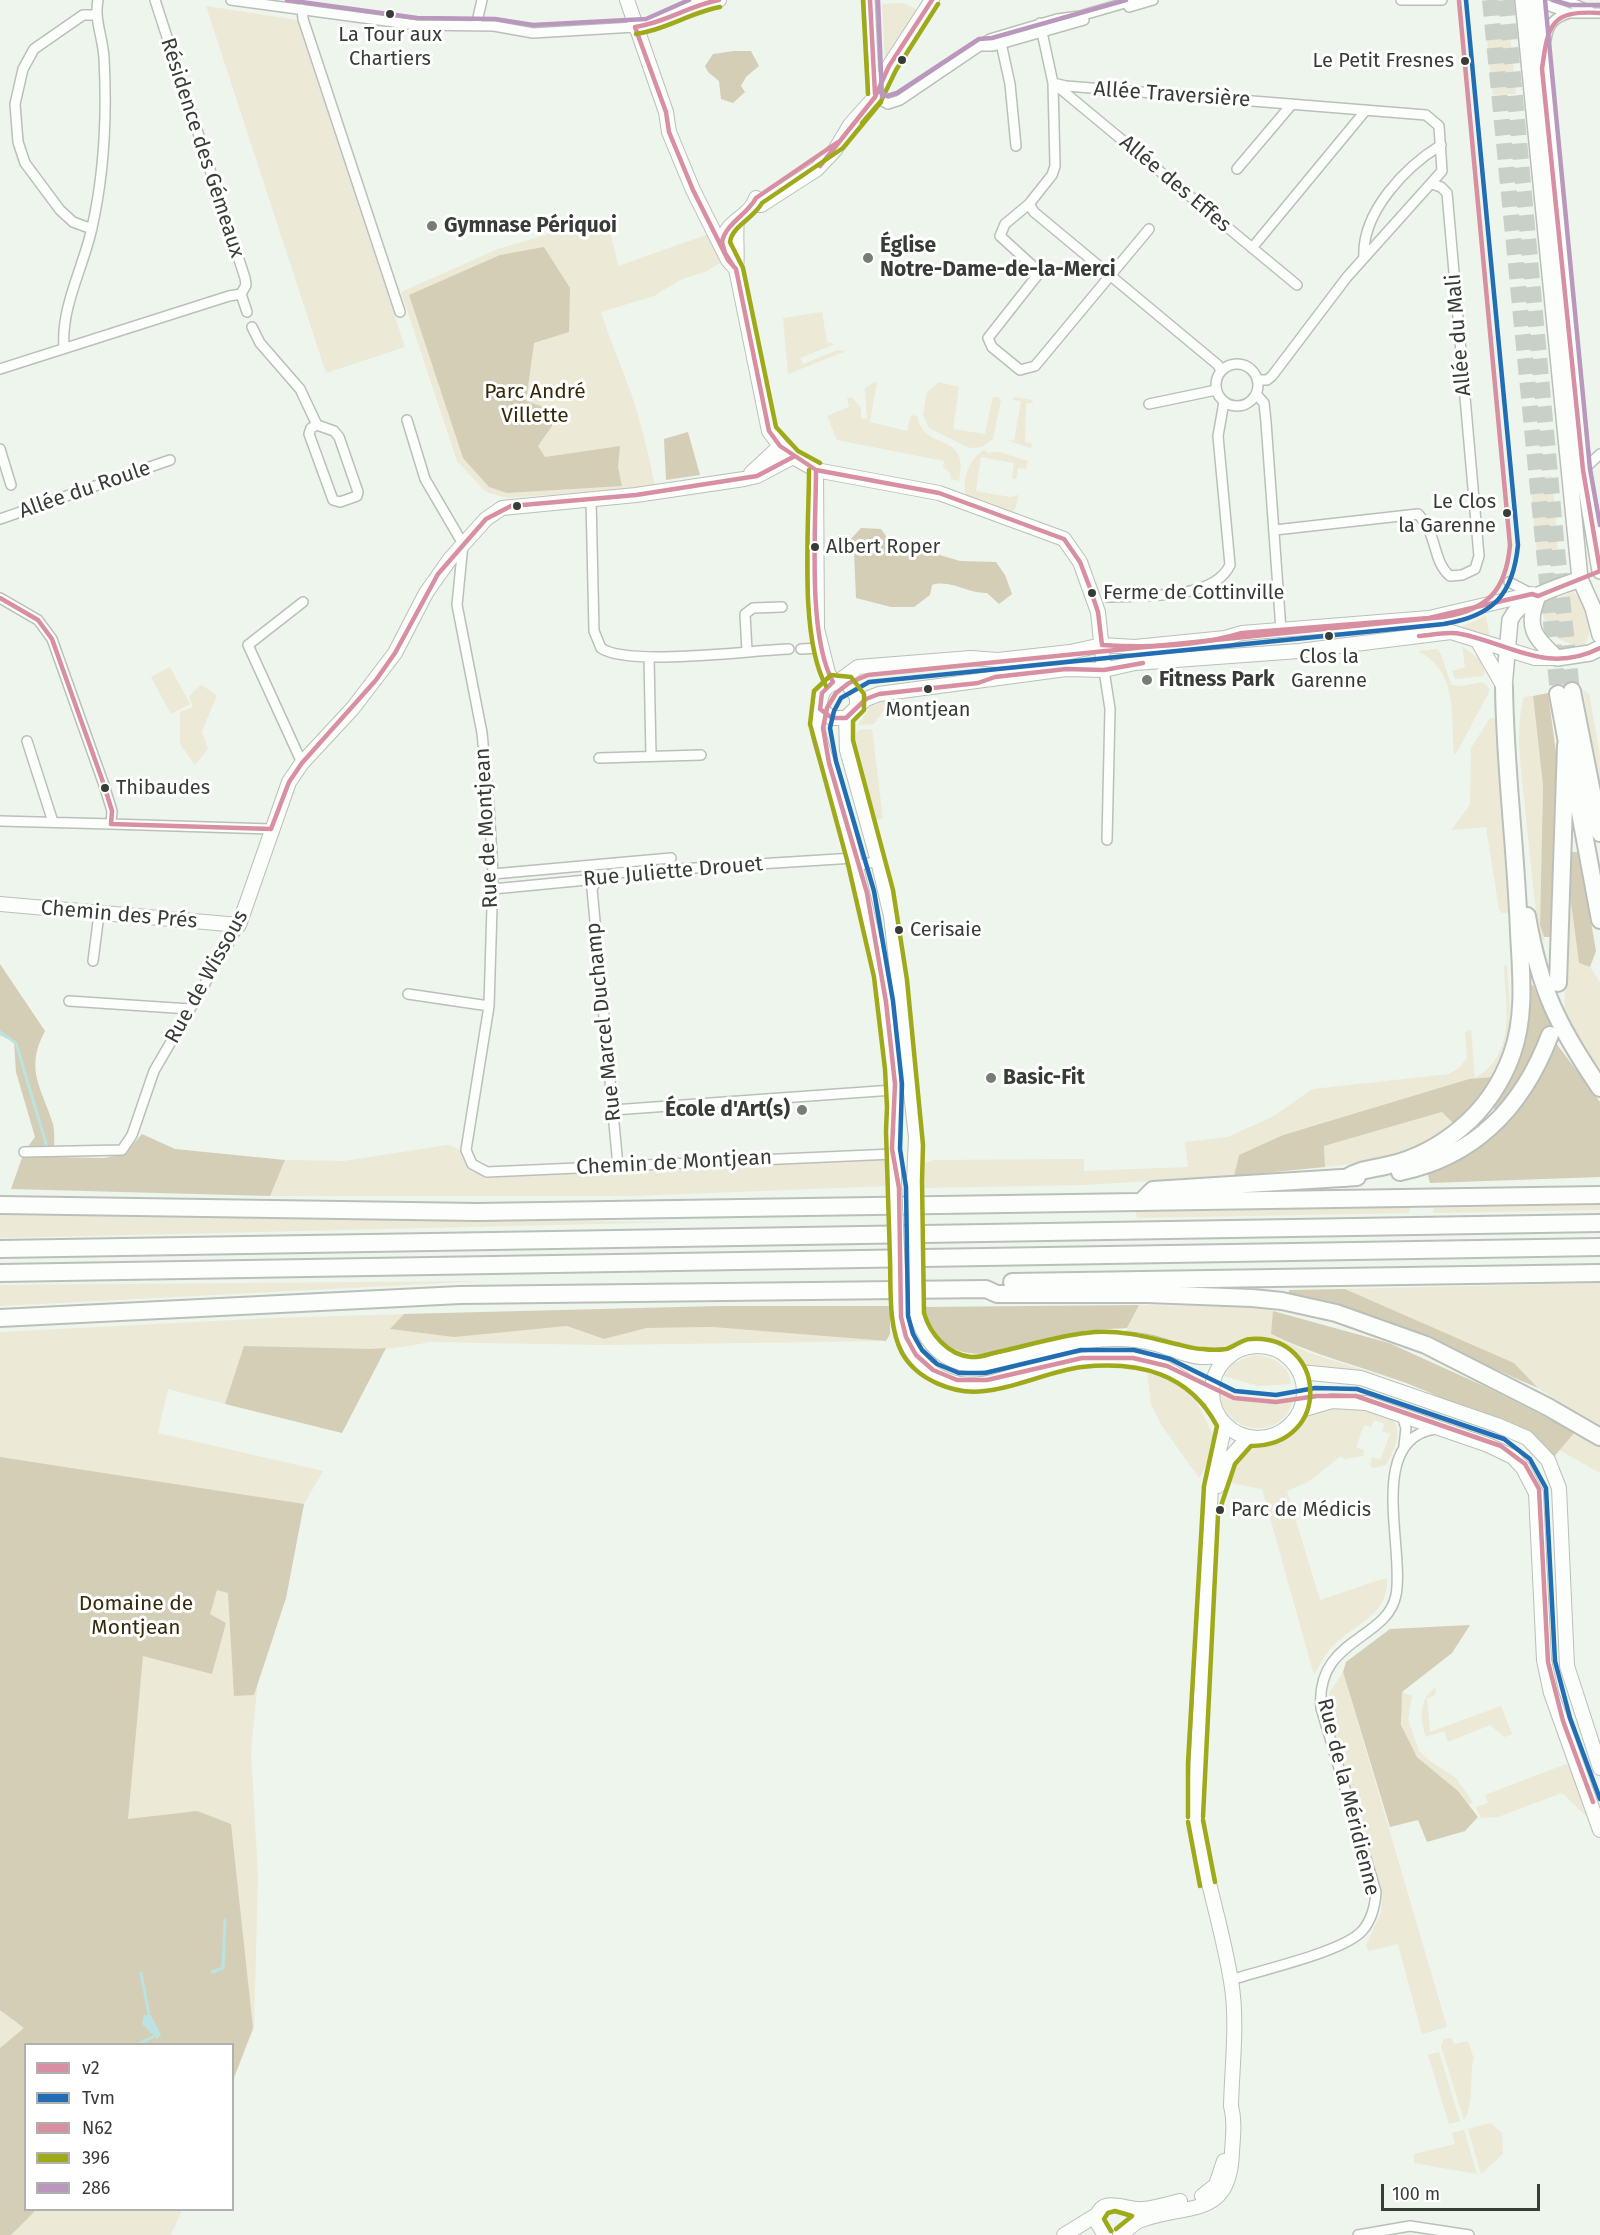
<!DOCTYPE html>
<meta charset="utf-8">
<style>
body{margin:0}
#map{position:relative;width:1600px;height:2235px;overflow:hidden;background:#edf5ec;font-family:"Fira Sans",sans-serif}
canvas{display:block}
.legend{position:absolute;left:24px;top:2043px;width:210px;height:168px;box-sizing:border-box;background:#fff;border:2px solid #afb1af;margin:0;padding:8px 10px;list-style:none;font-size:18px;color:#373d36}
.legend li{display:flex;align-items:center;gap:12px;height:30px}
.legend b{width:30px;border:2px solid #afb1af}
.scale{position:absolute;left:1381px;top:2184px;width:159px;height:27px;box-sizing:border-box;border:3px solid #373d36;border-top:0;padding-left:8px;font-size:18px;line-height:21px;white-space:nowrap;color:#373d36;-webkit-text-stroke:4px #fff;paint-order:stroke}
</style>
<div id="map">
<canvas width="1600" height="2235"></canvas>
<ul class="legend">
<li><b style="height:8px;background:#d98fa3"></b>v2</li>
<li><b style="height:8px;background:#216eb4"></b>Tvm</li>
<li><b style="height:8px;background:#d88fa0"></b>N62</li>
<li><b style="height:8px;background:#9faa1a"></b>396</li>
<li><b style="height:8px;background:#ba98be"></b>286</li>
</ul>
<div class="scale">100 m</div>
</div>
<script>
const ctx = document.querySelector('canvas').getContext('2d');
ctx.lineJoin = 'round';
function fillPath(path, color) {
  ctx.fillStyle = color;
  ctx.fill(path, 'evenodd');
}
function stroke(path, color, width, dash) {
  ctx.strokeStyle = color;
  ctx.lineWidth = width;
  ctx.lineCap = dash ? 'butt' : 'round';
  ctx.setLineDash(dash || []);
  ctx.stroke(path);
}
function label(font, color, halo, rows, align = 'center') {
  ctx.font = font + ' "Fira Sans",sans-serif';
  ctx.lineWidth = 6;
  ctx.setLineDash([]);
  ctx.textBaseline = 'middle';
  ctx.strokeStyle = halo;
  ctx.fillStyle = color;
  for (const [text, x, y, turn = 0] of rows) {
    ctx.save();
    ctx.translate(x, y);
    ctx.rotate((+turn || 0) * Math.PI / 180);
    ctx.textAlign = isNaN(turn) ? turn : align;
    if (halo) ctx.strokeText(text, 0, 0);
    ctx.fillText(text, 0, 0);
    ctx.restore();
  }
}
const green = new Path2D(`
 M903,3L918,10L885,61L882,4Z
 M206,6L297,20L405,347L326,373Z
 M1510,36L1516,94L1493,95L1487,38Z
 M1523,167L1525,179L1499,182L1498,170Z
 M607,217L618,266L709,234L720,263L705,272L682,279L654,296L601,312C610,341 622,368 632,396C642,426 649,456 655,487L507,498L486,492L457,461L401,292L498,249Z
 M822,312L827,342L835,344L800,358L803,364L838,350L846,351L788,374L783,318Z
 M877,381L870,422L907,431L911,415L917,416C925,454 970,429 959,481L951,479L949,472L943,467L944,461L837,440L827,416L849,407L847,398H852L861,408V418L867,419L865,388Z
 M939,382L959,387L953,429L985,434L993,397H998L1001,400L993,439L982,447L969,448L929,428L923,415L927,392Z
 M1014,397L1032,400L1033,403H1026L1025,442L1033,444L1030,448L1007,440L1014,441L1021,401L1013,400Z
 M985,450L987,453L999,452L1028,461L1026,469L1018,468L1016,479L1012,478L1014,463L981,457L976,491L1010,497L1019,495L1014,512L966,496C961,480 970,456 985,450Z
 M1552,476L1558,550L1537,552L1530,478Z
 M1573,592C1589,605 1595,626 1585,645C1562,646 1548,634 1542,612L1545,603Z
 M1486,616L1490,639L1456,629Z
 M1462,646L1480,660L1485,672L1483,676L1455,679L1452,671L1465,667Z
 M1437,649C1444,656 1446,674 1452,685L1462,686L1483,682L1490,690L1456,754H1454C1451,715 1458,671 1418,651Z
 M170,667L190,704L171,714L151,677Z
 M201,685L217,695L202,731L208,749L195,765L180,744V712L193,707L189,696Z
 M1583,690L1589,694L1600,755V789Z
 M1533,696L1543,786L1540,925L1545,942L1540,938C1533,895 1530,852 1525,808C1522,772 1514,732 1524,697Z
 M891,699L874,724L858,725L871,706Z
 M1490,718H1496L1512,912L1502,913L1499,909L1486,827L1451,830L1470,805L1471,748Z
 M872,729L883,819H876L855,735L859,730Z
 M1570,895L1579,963L1590,967L1600,982V1075L1580,1046L1564,1012Z
 M1504,965H1507C1510,1008 1515,1038 1492,1077L1469,1079L1283,1135L1239,1155L1234,1176L1083,1185L922,1188L923,1164L934,1160L1084,1159V1171L1188,1167L1185,1142L1228,1137L1272,1117L1313,1089L1449,1074L1459,1068L1467,1058L1465,1032L1471,1030L1475,1078C1518,1053 1505,1007 1504,965Z
 M1442,1112L1455,1125C1408,1154 1380,1161 1325,1167L1324,1146Z
 M447,1145C467,1148 475,1170 496,1174L616,1173L887,1159L888,1186L632,1196H270L285,1160L344,1161Z
 M1600,1205V1210L1433,1213L1434,1208Z
 M1410,1207L1409,1213L1137,1218L1136,1212Z
 M0,1215L683,1222L0,1238Z
 M484,1281L0,1306V1285Z
 M1600,1283V1428L1538,1388L1514,1363L1345,1289Z
 M1139,1305L1248,1307L1273,1311L1272,1335L1309,1353L1380,1375L1305,1365L1283,1344L1266,1338L1240,1340L1224,1350L1194,1351L1125,1333Z
 M404,1314L391,1329L505,1331L567,1326L604,1339L647,1328L712,1327L886,1341L603,1345L429,1342C371,1356 305,1347 245,1346L225,1404L168,1389L158,1433L323,1471L304,1504L286,1598L258,1679L251,1752L258,1875L254,2028L233,2081L232,2044H26V2210H182L171,2235H0V1332L274,1318Z
 M1254,1355C1272,1356 1290,1365 1291,1384L1258,1386L1224,1376L1233,1363Z
 M1147,1370L1162,1373L1195,1398L1216,1441L1214,1452L1199,1478L1162,1426L1151,1404Z
 M1219,1392L1260,1403L1293,1401C1280,1443 1224,1434 1219,1392Z
 M1346,1403L1391,1417C1404,1432 1394,1450 1386,1465L1373,1468L1370,1466L1372,1457L1380,1460L1390,1434L1382,1431L1385,1424L1374,1420L1371,1427L1364,1425L1356,1447L1364,1450L1363,1456L1344,1459L1341,1456L1308,1482L1287,1491L1320,1600L1382,1579H1387C1388,1615 1358,1622 1336,1643C1327,1651 1320,1664 1314,1675L1262,1489L1225,1482L1232,1465L1240,1453L1251,1447L1268,1445L1286,1437L1310,1410Z
 M1575,1432L1600,1447V1473L1559,1450Z
 M1343,1672L1447,2027L1422,2034L1398,1944L1369,1951L1366,1945L1381,1913L1382,1893L1330,1715L1329,1693Z
 M1436,1687L1435,1695L1427,1698L1430,1732L1501,1706L1512,1734L1505,1737L1490,1725L1448,1742L1444,1731L1426,1737C1420,1718 1418,1700 1436,1687Z
 M1402,1692L1412,1696L1408,1719L1419,1751L1430,1761L1455,1777L1473,1802L1469,1805C1435,1759 1394,1765 1402,1692Z
 M1566,1764L1570,1765L1587,1817L1562,1793L1498,1817L1481,1818L1476,1807L1488,1803L1485,1795Z
 M1451,2038L1454,2044L1468,2041L1474,2059C1469,2064 1475,2105 1464,2120L1441,2046L1444,2039Z
 M1439,2052L1460,2121L1449,2124L1428,2055Z
 M1490,2123L1502,2133L1503,2154L1481,2174L1468,2129Z
 M1464,2130L1477,2174L1414,2163V2154L1455,2144L1452,2133Z`);
const forest = new Path2D(`
 M734,51H751L759,66L746,77L741,86L745,92L733,103L721,99L719,81L708,72L705,66L713,54Z
 M544,247L570,288L569,332L534,343L526,401L547,408L552,414V426L538,446L545,457L620,446L618,467L622,486L507,493L489,487L463,458L409,295L500,255Z
 M688,432L700,475L666,480L664,439Z
 M861,528L881,529L889,540L960,561L996,562L1005,575L1012,594L999,604L987,593C968,594 951,579 932,585L930,595L914,607H891L856,598L854,552L849,541Z
 M1548,693L1560,782L1554,937H1544L1540,925L1543,786L1533,696Z
 M1569,852H1579L1596,951L1590,967L1579,963L1570,895Z
 M0,964L45,1031C24,1070 42,1088 53,1124C55,1134 54,1146 54,1157L104,1158L124,1154L142,1134L175,1149L285,1160L270,1196L11,1189L24,1152L35,1137L16,1072L14,1042L0,1035Z
 M1526,984L1533,985L1550,1024L1541,1049L1498,1112L1490,1105Z
 M1556,1043L1600,1102V1177L1430,1183L1427,1171L1522,1101L1539,1079Z
 M1492,1077L1476,1103L1455,1125L1442,1112L1324,1146L1325,1167L1234,1176L1239,1155L1283,1135L1469,1079Z
 M1345,1289L1514,1363L1538,1388C1454,1352 1380,1311 1288,1297L1289,1290Z
 M1139,1305L1127,1328C1108,1329 1087,1330 1068,1334C1012,1345 947,1384 923,1307Z
 M718,1306H890V1334L886,1341L712,1327L647,1328L604,1339L567,1326L454,1337L390,1329L404,1314Z
 M1273,1311L1389,1343L1486,1387L1575,1432L1553,1458C1505,1430 1458,1403 1406,1383C1360,1366 1316,1356 1271,1334Z
 M244,1346L371,1349L386,1348L342,1433L225,1404Z
 M0,1457L304,1504L286,1598L254,1695L234,1696L228,1593L217,1590L210,1614L226,1623L212,1674L143,1656L128,1819L197,1811L231,1824L253,2028L233,2080L232,2044H26V2210H36L11,2235H0V2048L24,2028L0,2010Z
 M1470,1625L1452,1653L1402,1692L1401,1725L1417,1757L1458,1791L1478,1817L1465,1831L1427,1842L1418,1820L1390,1827L1343,1672L1346,1662L1390,1629Z`);
const water = new Path2D(`
 M144,2015H151L161,2035L157,2039L142,2024Z`);
const stream = new Path2D(`
 M0,1032L16,1043L47,1147
 M212,1972L223,1968L225,1920
 M141,1973L149,2015
 M138,2044L153,2037`);
const highwayTunnel = new Path2D(`
 M1490,0L1558,694
 M1506,0L1557,550L1572,691`);
const street = new Path2D(`
 M155,0L245,278L246,285L241,294
 M231,0L416,25L494,26L533,33L635,27
 M870,0L875,97L888,104L900,100L990,39L1057,19L1080,16L1135,0
 M1401,0H1442
 M1565,0L1590,11
 M1536,1L1569,13H1600
 M1129,7L1153,0
 M302,9L303,19L400,312
 M1040,23L1053,83L1055,166L1052,175L1029,204L1034,212L1218,365L1221,371
 M476,26L482,0
 M1546,40C1548,24 1554,18 1569,13
 M1001,43L1010,84L1016,146
 M982,46H993L1084,20
 M1053,83L1066,86L1426,115L1439,126L1442,171L1347,277L1272,376L1267,380H1258
 M1057,86L1297,285
 M1237,169L1292,104
 M1029,204L1005,224L1000,236L1034,267L1036,277L988,338L992,347L1020,370L1035,366L1149,229
 M92,229L73,222L60,210L25,163L18,142L15,104L23,69L34,49L83,15H95
 M1252,248L1366,110
 M1364,258C1361,213 1405,167 1441,145
 M252,327L260,343L300,389L317,425L334,431L339,437L358,492L357,496L340,502L333,500L309,434L311,428L317,425
 M64,347C61,308 82,270 91,232C104,177 107,114 104,58C103,38 94,20 98,0
 M1216 385a21 21 0 1 1 42 0a21 21 0 1 1-42 0Z
 M0,369L229,296L241,294L247,312
 M1257,395L1264,403L1266,422L1281,630
 M1149,404L1216,390
 M407,420L425,479L463,544L457,605L482,733L489,806L493,874L489,1006L466,1150L472,1164L487,1172L893,1154
 M0,449L11,485
 M1583,470L1600,454
 M591,499L594,631L601,648C627,667 753,650 789,649
 M0,519L170,460
 M1275,530L1418,514C1438,534 1432,561 1450,576L1462,575L1475,569L1479,556L1447,193L1441,187L1432,184
 M1509,582L1532,594
 M1108,597C1142,595 1213,601 1230,565L1218,436L1224,402
 M0,598L38,620L52,639L104,785L112,811L111,824L271,829
 M801,649L820,648
 M747,651L745,614L753,608L782,607
 M649,657L651,756
 M1104,670L1110,709L1107,840
 M27,741L53,822
 M599,758L701,755
 M302,763L248,645L303,602
 M0,821L111,824
 M856,866L878,861
 M493,874L671,858
 M597,879L592,889L618,1166
 M493,889L597,879L615,873L854,858
 M93,961L99,914
 M408,994L489,1006
 M69,1001L190,1009
 M613,1110L893,1090
 M24,1152L122,1150L132,1135L154,1071L239,925
 M1402,1416L1406,1428L1404,1446
 M1231,1980C1261,1970 1343,1952 1362,1931C1372,1920 1375,1907 1376,1892L1321,1708C1315,1638 1387,1641 1396,1595C1405,1549 1366,1439 1435,1429
 M1358,2235L1410,2226L1469,2235`);
const secondary = new Path2D(`
 M627,0L666,112L669,132L693,190L728,260L736,269L769,431L780,446L793,457L816,470L939,493L1064,539L1080,562L1098,612L1104,670
 M635,27C665,25 688,3 719,0
 M754,205H761L817,169L835,150L850,125L875,97L889,66L932,0
 M722,245C723,221 750,218 756,198
 M736,269C738,253 735,237 737,220
 M816,470L817,629L828,673L833,682
 M751,473L780,446
 M1477,640L1504,687
 M839,681L858,667L971,658L998,660L1070,652L1102,645L1135,647L1225,638L1242,633L1429,618L1532,594L1538,596
 M857,707L866,699L879,694L1066,669L1104,670L1135,663L1299,651L1451,632L1535,658H1557
 M820,709L832,718H846L857,707V697L847,683C821,677 819,701 817,721C816,737 834,781 839,800C854,857 868,915 880,973C895,1042 893,1113 894,1182
 M846,718L847,750L878,861L891,916L916,1137L914,1181
 M0,904L239,925L289,782L302,763L353,708L395,653L426,593L450,559L486,519L502,508L636,495L744,479L757,476L793,457
 M917,1314C922,1336 938,1357 961,1363C991,1370 1051,1344 1087,1341C1110,1338 1134,1338 1156,1344C1170,1348 1185,1356 1200,1357C1209,1357 1219,1356 1228,1356
 M900,1317C904,1357 940,1390 982,1384C995,1383 1009,1377 1022,1373C1054,1364 1088,1356 1121,1358C1162,1359 1180,1377 1211,1399
 M1212 1392a46 46 0 1 1 92 0a46 46 0 1 1-92 0Z
 M1300,1372L1361,1378L1497,1425L1527,1438L1548,1460L1559,1488L1567,1666L1600,1768
 M1301,1410L1332,1401L1366,1403L1488,1445L1513,1457L1523,1468L1536,1493L1544,1660L1551,1693L1600,1830
 M1218,1486L1228,1460L1248,1438
 M1202,2196L1216,2185L1224,2161
 M1064,2235L1098,2214
 M1105,2235L1096,2221C1100,2193 1125,2211 1143,2209C1155,2208 1168,2204 1180,2201
 M1120,2235C1127,2231 1132,2224 1139,2221C1186,2202 1230,2221 1232,2152C1233,2136 1235,2121 1231,2106C1232,2064 1238,2021 1231,1981C1222,1926 1204,1873 1195,1818L1211,1485L1225,1425`);
const primary = new Path2D(`
 M1523,0L1580,579L1593,608L1600,635
 M1537,0L1583,470L1600,571
 M1538,596C1525,627 1534,637 1557,658L1590,653L1600,648
 M1504,687L1510,620C1522,596 1557,588 1580,579`);
const highway = new Path2D(`
 M1572,691L1600,833
 M1558,694L1600,920
 M1527,916C1540,991 1558,1026 1600,1088
 M1558,983L1566,745
 M1400,1172C1477,1156 1523,1106 1550,1035
 M1346,1178C1359,1169 1374,1169 1389,1165C1415,1159 1441,1145 1461,1128C1484,1109 1502,1082 1512,1054C1526,1015 1521,972 1519,932C1516,850 1505,768 1504,687
 M1143,1200L1153,1190L1357,1177
 M0,1205L477,1212L1600,1195
 M0,1249L1600,1223
 M0,1273L1600,1247
 M1012,1282L1600,1273
 M0,1318L460,1295L986,1289L997,1294H1147L1252,1298L1282,1301L1336,1313L1426,1345L1548,1407L1600,1437`);
const secondaryBridge = new Path2D(`
 M914,1181L917,1314
 M894,1182L900,1317`);
const bus1 = new Path2D(`
 M719,0C690,5 665,23 635,27L666,112L669,132L693,190L728,260L736,269L769,431L780,446L816,470L939,493L1064,539L1080,562L1090,588L1098,612L1102,645C1147,648 1198,646 1242,633L1429,618L1532,594L1538,596L1600,571
 M870,0L875,94
 M1600,13C1551,10 1548,24 1542,69L1583,470L1600,570
 M820,166L875,97L889,66L932,0
 M734,267L725,253L722,242C726,223 747,215 756,198L838,142
 M816,470C816,526 807,635 833,682L822,693L820,709L832,718H846L866,699L879,694L978,683L995,677L1066,669L1104,670L1143,663
 M0,598L38,620L52,639L104,785L112,811L111,824L271,829
 M1419,636C1432,635 1448,631 1461,634C1511,644 1547,675 1600,648
 M271,829L289,782L302,763L376,680L395,653L438,574L486,519L511,506L636,495L757,476L793,457`);
const bus2 = new Path2D(`
 M1466,0L1518,545C1513,595 1493,616 1444,624L869,682L841,698L834,711L830,728L836,761L874,891L893,1001L902,1084L900,1149L906,1187L908,1316L913,1334L922,1350L937,1364L959,1373H985L1081,1350H1134L1170,1359L1235,1391L1276,1395L1315,1388L1357,1389L1504,1439L1530,1459L1546,1488L1555,1661L1570,1718L1600,1799`);
const bus3 = new Path2D(`
 M1459,1L1510,545C1506,591 1487,610 1443,617L868,675L849,683L836,693L827,708L823,728L829,763L867,893L886,1002L895,1084L892,1149L899,1188L901,1317L906,1337L916,1355L933,1370L957,1380H987L1082,1358H1133L1167,1366L1234,1398L1276,1402L1316,1396H1356L1501,1446L1525,1464L1539,1489L1548,1662L1563,1721L1593,1802`);
const bus4 = new Path2D(`
 M863,0L868,94
 M636,34C666,30 691,12 720,7
 M862,123L881,101L896,70L938,4
 M820,463L798,451L776,427L743,268L730,242C732,226 754,218 762,203L843,148L881,102
 M809,470C809,528 799,637 826,686
 M1188,1817V1763L1204,1486L1217,1426C1189,1373 1139,1361 1082,1367C1049,1371 1017,1388 984,1391C955,1395 917,1380 902,1353C888,1326 891,1288 890,1259C889,1216 887,1174 886,1131L887,1107L885,1069L874,977L847,860L810,724L814,691L831,675L851,677L864,694V710L853,721V740L893,890L907,980L923,1145L922,1181L924,1313C930,1334 948,1355 971,1357C979,1358 989,1354 998,1352C1027,1346 1057,1336 1086,1333C1116,1329 1144,1336 1172,1343C1182,1345 1193,1349 1203,1349C1210,1350 1219,1350 1226,1349C1234,1347 1242,1339 1251,1339C1327,1334 1333,1446 1251,1446L1235,1464L1218,1515L1203,1817
 M1203,1820L1215,1882
 M1188,1822L1200,1886
 M1111,2231L1104,2219L1108,2213L1115,2211L1132,2216L1116,2229`);
const bus5 = new Path2D(`
 M287,0L417,18L495,19L533,25L646,19L689,0
 M878,0L882,97
 M1545,0L1590,469L1600,525
 M1553,0L1570,5H1600
 M879,91L887,96L897,93L979,39L992,38L1126,0`);
const markers = [
 [390,14,5,"#373d36"],
 [902,60,5,"#373d36"],
 [1465,61,5,"#373d36"],
 [432,226,6,"#777d76"],
 [868,258,6,"#777d76"],
 [517,506,5,"#373d36"],
 [1507,513,5,"#373d36"],
 [815,547,5,"#373d36"],
 [1092,593,5,"#373d36"],
 [1329,636,5,"#373d36"],
 [1147,680,6,"#777d76"],
 [928,689,5,"#373d36"],
 [105,788,5,"#373d36"],
 [899,930,5,"#373d36"],
 [991,1078,6,"#777d76"],
 [802,1110,6,"#777d76"],
 [1220,1510,5,"#373d36"]
];
const busNames = [
 ["La Tour aux",390,35,"center"],
 ["Chartiers",390,59,"center"],
 ["Le Petit Fresnes",1454,61,"right"],
 ["Le Clos",1496,502,"right"],
 ["la Garenne",1496,526,"right"],
 ["Albert Roper",826,547],
 ["Ferme de Cottinville",1103,593],
 ["Clos la",1329,657,"center"],
 ["Garenne",1329,681,"center"],
 ["Montjean",928,710,"center"],
 ["Thibaudes",116,788],
 ["Cerisaie",910,930],
 ["Parc de Médicis",1231,1510]
];
const streetNames = [
 ["Allée Traversière",1172,95,4],
 ["Résidence des Gémeaux",202,148,72],
 ["Allée des Effes",1175,184,40],
 ["Allée du Mali",1459,335,-95],
 ["Allée du Roule",85,490,-19],
 ["Rue de Montjean",487,828,-93],
 ["Rue Juliette Drouet",673,872,-5],
 ["Chemin des Prés",119,915,5],
 ["Rue de Wissous",207,977,-61],
 ["Rue Marcel Duchamp",604,1022,-96],
 ["Chemin de Montjean",674,1163,-3],
 ["Rue de la Méridienne",1348,1797,76]
];
const poiNames = [
 ["Gymnase Périquoi",444,226],
 ["Église",880,246],
 ["Notre-Dame-de-la-Merci",880,270],
 ["Fitness Park",1159,680],
 ["Basic-Fit",1003,1078],
 ["École d'Art(s)",790,1110,"right"]
];
const parkNames = [
 ["Parc André",535,392],
 ["Villette",535,416],
 ["Domaine de",136,1604],
 ["Montjean",136,1628]
];
fillPath(green, '#ece9d7');
fillPath(forest, '#d4ceb7');
fillPath(water, '#bce2e1');
stroke(stream, '#bce2e1', 3);
stroke(highwayTunnel, '#c9d0c8', 16, [16, 8]);
stroke(street, '#bac0b9', 12);
stroke(secondary, '#bac0b9', 16);
stroke(primary, '#bac0b9', 18);
stroke(highway, '#bac0b9', 20);
stroke(street, '#fcfefc', 9);
stroke(secondary, '#fcfefc', 14);
stroke(primary, '#fcfefc', 15);
stroke(highway, '#fcfefc', 16);
stroke(secondaryBridge, '#bac0b9', 16, []);
stroke(secondaryBridge, '#fcfefc', 14);
stroke(bus1, '#d98fa3', 4.5);
stroke(bus2, '#216eb4', 4.5);
stroke(bus3, '#d88fa0', 4.5);
stroke(bus4, '#9faa1a', 4.5);
stroke(bus5, '#ba98be', 4.5);
for (const [x, y, r, color] of markers) {
  const dot = new Path2D();
  dot.arc(x, y, r, 0, 2 * Math.PI);
  ctx.fillStyle = color;
  ctx.fill(dot);
  stroke(dot, '#fff', 2);
}
label('20px', '#373d36', '#fff', busNames, 'left');
label('21px', '#373d36', '#fff', streetNames);
label('bold 21px', '#373d36', '#fff', poiNames, 'left');
label('21px', '#372a0a', '#fff', parkNames);
</script>
